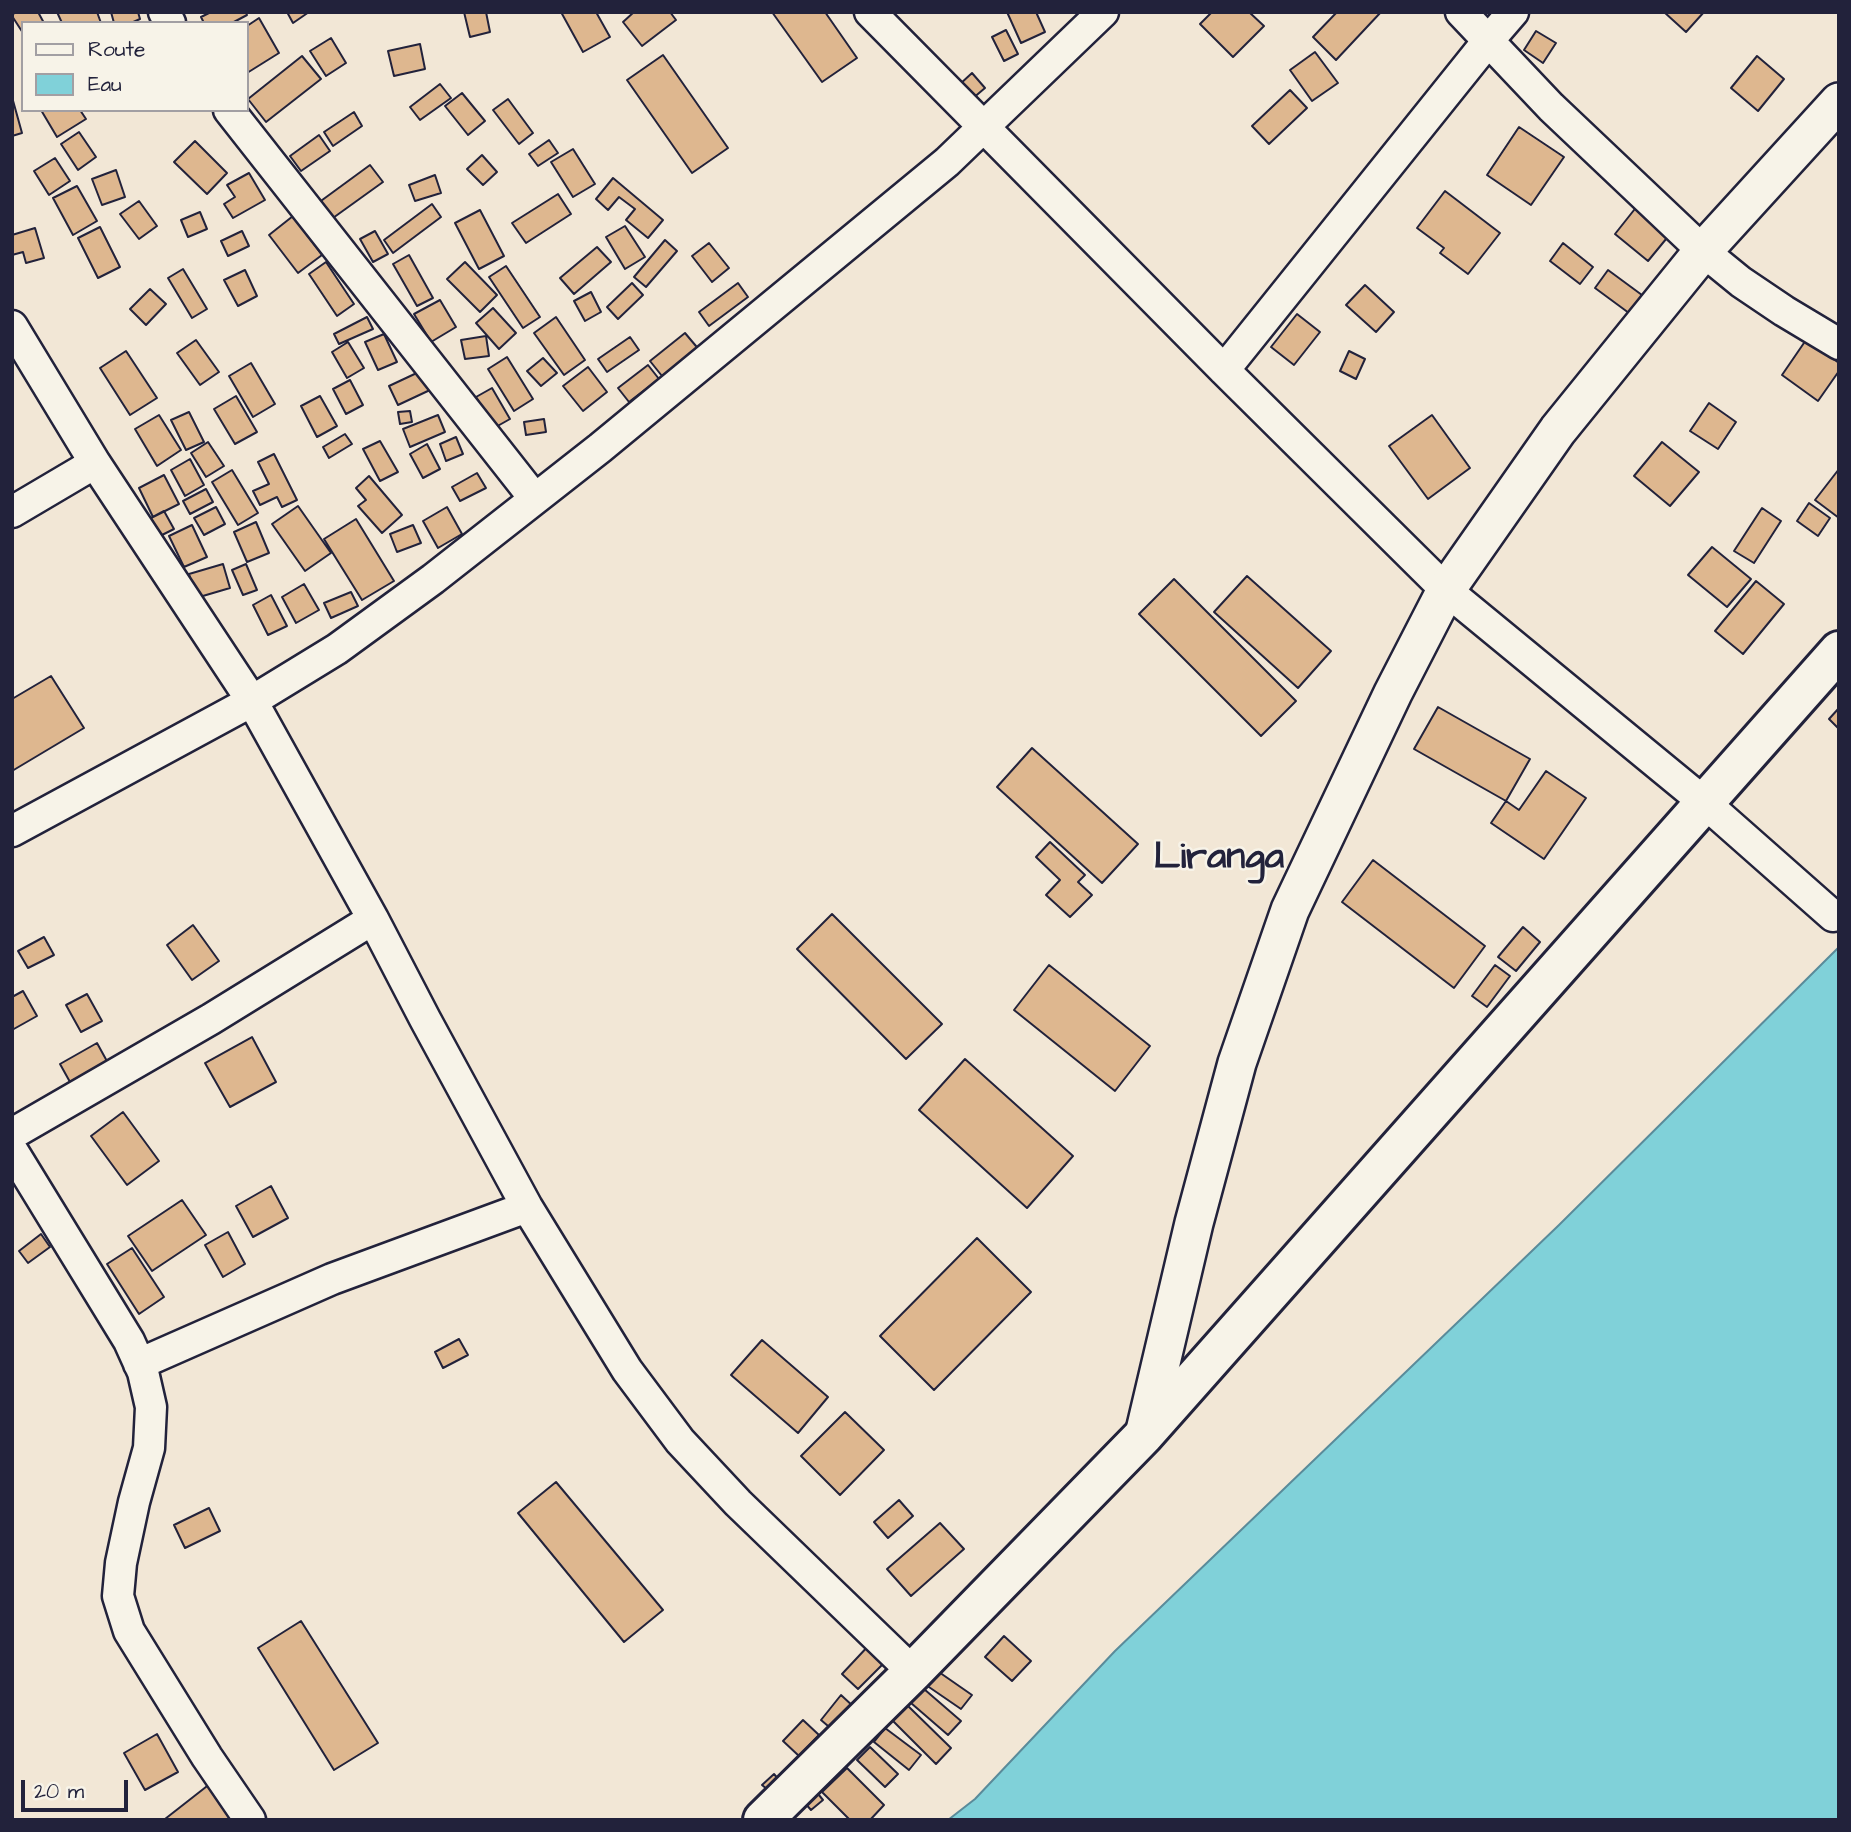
<!DOCTYPE html>
<style>
body{margin:0}
#map{position:relative;width:1851px;height:1832px;overflow:hidden;background:#f2e7d6;font-family:"Architects Daughter",sans-serif}
canvas{display:block}
.frame{position:absolute;inset:0;border:14px solid #22223b;pointer-events:none}
.legend{position:absolute;left:21px;top:21px;width:228px;height:91px;box-sizing:border-box;background:#f7f3e8;border:2px solid #a29fa3;margin:0;padding:9px 12px;list-style:none;font-size:21px;color:#22223b}
.legend li{display:flex;align-items:center;gap:14px;height:35px}
.legend b{width:35px;border:2px solid #a29fa3}
.scale{position:absolute;left:21px;top:1780px;width:107px;height:32px;box-sizing:border-box;border:4px solid #22223b;border-top:0;padding-left:9px;font-size:21px;line-height:24px;white-space:nowrap;color:#22223b;-webkit-text-stroke:5px #f7f3e8;paint-order:stroke}
</style>
<div id="map">
<canvas width="1851" height="1832"></canvas>
<div class="frame"></div>
<ul class="legend">
<li><b style="height:9px;background:#f7f3e8"></b>Route</li>
<li><b style="height:19px;background:#80d1d9"></b>Eau</li>
</ul>
<div class="scale">20 m</div>
</div>
<script>
const ctx = document.querySelector('canvas').getContext('2d');
ctx.lineJoin = 'round';
function fillPath(path, color) {
  ctx.fillStyle = color;
  ctx.fill(path, 'evenodd');
}
function stroke(path, color, width, dash) {
  ctx.strokeStyle = color;
  ctx.lineWidth = width;
  ctx.lineCap = dash ? 'butt' : 'round';
  ctx.setLineDash(dash || []);
  ctx.stroke(path);
}
function label(font, color, halo, rows, align = 'center') {
  ctx.font = font + ' "Architects Daughter",sans-serif';
  ctx.lineWidth = 5;
  ctx.setLineDash([]);
  ctx.textBaseline = 'middle';
  ctx.strokeStyle = halo;
  ctx.fillStyle = color;
  for (const [text, x, y, turn = 0] of rows) {
    ctx.save();
    ctx.translate(x, y);
    ctx.rotate((+turn || 0) * Math.PI / 180);
    ctx.textAlign = isNaN(turn) ? turn : align;
    if (halo) ctx.strokeText(text, 0, 0);
    ctx.fillText(text, 0, 0);
    ctx.restore();
  }
}
const water = new Path2D(`
 M1839,947V1820H948L975,1799L1115,1651L1559,1225Z`);
const building = new Path2D(`
 M15,12H38L44,23H23V33L12,16Z
 M57,12H97L101,23H62Z
 M111,12H138L140,19L131,23H114Z
 M211,12H245L247,15L232,23H204L201,17Z
 M287,12H309L293,23Z
 M464,12H486L490,32L470,37Z
 M561,12H596L610,37L583,52Z
 M634,12H670L676,20L642,46L623,22Z
 M772,12H825L857,58L822,82Z
 M1007,12H1036L1045,32L1021,43Z
 M1212,12H1249L1264,26L1233,57L1200,24Z
 M1337,12H1381L1336,60L1313,37Z
 M1664,12H1704L1686,32Z
 M259,18L279,53L247,73V26Z
 M1006,30L1018,54L1004,61L992,37Z
 M1536,31L1556,43L1543,63L1524,50Z
 M331,38L346,63L326,76L310,51Z
 M420,44L425,69L394,76L388,51Z
 M1315,52L1338,83L1312,101L1290,70Z
 M663,55L728,148L692,173L627,80Z
 M302,56L321,79L266,122L248,99Z
 M1757,56L1784,79L1758,111L1731,88Z
 M972,73L985,88L972,99L959,85Z
 M440,84L451,98L420,120L410,107Z
 M1290,90L1307,108L1269,144L1252,126Z
 M462,93L485,121L468,135L445,106Z
 M12,97L22,133L12,136Z
 M508,99L533,133L519,144L493,110Z
 M41,110H80L86,119L57,137Z
 M354,112L362,126L333,146L324,132Z
 M1519,127L1564,157L1531,205L1487,175Z
 M79,132L96,157L78,170L61,144Z
 M319,135L330,151L301,171L290,156Z
 M549,140L558,153L538,166L529,154Z
 M195,141L227,173L207,194L174,162Z
 M573,149L595,184L573,197L551,162Z
 M482,155L497,172L483,185L467,169Z
 M55,158L70,181L49,195L34,171Z
 M370,165L383,182L326,223L314,206Z
 M116,170L125,197L102,205L92,179Z
 M249,173L265,200L233,218L224,204L235,197L227,185Z
 M435,175L441,193L415,201L409,185Z
 M613,178L663,220L648,238L626,220L635,209L619,197L608,210L596,199Z
 M77,186L97,221L73,235L53,198Z
 M1445,191L1500,233L1468,274L1440,253L1444,248L1417,228Z
 M558,194L571,214L526,243L512,223Z
 M139,201L157,226L139,239L120,214Z
 M432,204L441,217L393,253L384,240Z
 M1638,205L1671,233L1648,261L1615,234Z
 M480,210L504,256L479,269L455,223Z
 M200,212L207,229L188,237L181,220Z
 M293,216L322,255L298,273L269,235Z
 M625,226L645,257L625,269L606,237Z
 M100,227L120,267L98,278L78,238Z
 M35,228L44,258L26,263L23,252L12,255V235Z
 M242,231L249,246L228,256L221,241Z
 M375,231L388,254L373,262L360,239Z
 M665,240L677,251L646,287L634,277Z
 M709,243L729,268L712,282L692,256Z
 M1563,243L1593,267L1580,284L1550,261Z
 M597,247L611,262L574,294L560,278Z
 M409,255L433,298L417,306L393,264Z
 M326,262L354,304L337,316L309,274Z
 M465,262L497,295L480,312L447,279Z
 M506,266L540,317L523,328L489,277Z
 M183,269L207,309L192,318L168,278Z
 M245,270L257,296L238,306L224,280Z
 M1608,270L1646,298L1633,316L1595,288Z
 M632,283L643,295L618,319L607,307Z
 M738,283L748,297L709,326L699,312Z
 M1365,285L1394,312L1376,332L1346,305Z
 M150,289L166,304L146,325L130,309Z
 M591,292L601,312L585,321L574,301Z
 M440,300L456,327L431,342L414,314Z
 M493,308L516,333L499,349L476,323Z
 M1297,314L1320,332L1294,365L1271,347Z
 M367,317L373,329L339,344L334,334Z
 M556,317L585,360L564,375L534,333Z
 M685,333L701,352L666,381L650,361Z
 M384,334L397,362L378,370L365,342Z
 M486,336L489,356L465,359L461,340Z
 M630,337L639,350L607,372L598,359Z
 M196,340L219,372L200,385L177,353Z
 M1806,340L1839,363V371L1818,401L1782,375Z
 M348,342L364,368L347,378L332,352Z
 M126,351L157,398L130,415L100,368Z
 M1349,351L1365,359L1356,379L1340,371Z
 M507,357L533,399L514,411L488,369Z
 M543,358L557,373L541,386L527,371Z
 M251,363L275,404L253,417L229,376Z
 M648,365L659,379L629,402L618,388Z
 M588,367L607,392L583,411L563,386Z
 M421,371L430,390L398,405L389,386Z
 M350,380L363,405L346,414L333,389Z
 M492,388L510,419L494,428L476,397Z
 M236,396L257,432L235,444L214,409Z
 M320,396L337,426L317,437L301,406Z
 M1709,403L1736,422L1718,449L1690,431Z
 M410,411L412,422L400,424L398,412Z
 M189,412L204,442L186,450L171,420Z
 M159,415L181,450L157,466L135,429Z
 M438,415L445,432L410,447L403,429Z
 M1432,415L1470,468L1428,499L1389,446Z
 M544,419L546,432L526,435L524,422Z
 M345,434L352,444L329,458L323,447Z
 M456,437L463,454L446,461L440,444Z
 M380,441L398,472L380,481L363,449Z
 M208,442L224,466L206,477L191,453Z
 M1662,442L1699,472L1670,506L1634,476Z
 M427,444L440,469L423,478L410,454Z
 M274,454L297,500L282,507L277,497L260,505L253,491L269,484L258,462Z
 M190,459L204,485L185,496L171,470Z
 M1839,469V518L1815,500Z
 M232,470L258,513L238,525L212,482Z
 M477,473L486,488L460,501L452,487Z
 M164,475L179,504L153,517L139,488Z
 M369,476L402,515L382,533L358,506L366,500L356,488Z
 M206,489L213,502L190,514L183,501Z
 M1809,503L1830,518L1818,536L1797,521Z
 M298,506L331,553L305,571L272,524Z
 M216,507L225,524L204,535L194,518Z
 M447,507L462,534L438,548L423,521Z
 M1762,508L1781,521L1754,563L1734,551Z
 M164,511L174,529L160,536L151,518Z
 M356,519L394,581L362,600L324,539Z
 M256,522L269,553L247,562L234,532Z
 M192,525L207,557L184,567L169,536Z
 M413,525L421,543L397,552L390,534Z
 M1712,547L1751,579L1727,607L1688,575Z
 M223,564L230,588L196,598L189,574Z
 M246,564L257,590L243,595L232,570Z
 M1247,576L1331,651L1298,688L1214,612Z
 M1174,579L1296,701L1261,736L1139,614Z
 M1756,581L1784,604L1743,654L1715,631Z
 M304,584L319,610L296,623L282,597Z
 M351,592L358,606L331,618L324,603Z
 M271,595L287,626L268,635L253,605Z
 M51,676L84,728L12,771V699Z
 M1438,707L1530,759L1506,801L1414,749Z
 M1839,708V729L1829,719Z
 M1032,748L1138,844L1102,883L997,787Z
 M1546,771L1586,798L1544,859L1491,823L1506,801L1519,810Z
 M1050,842L1085,875L1078,882L1092,895L1070,917L1046,895L1060,880L1036,857Z
 M1373,860L1485,946L1454,988L1342,902Z
 M832,914L942,1024L906,1059L797,949Z
 M193,925L219,961L192,980L167,945Z
 M1523,927L1540,942L1516,971L1498,957Z
 M44,937L54,955L28,968L18,951Z
 M1049,965L1150,1046L1115,1091L1014,1010Z
 M1495,965L1510,976L1487,1007L1472,996Z
 M23,991L37,1016L12,1030V997Z
 M87,994L102,1021L81,1032L66,1005Z
 M252,1037L276,1082L230,1107L205,1063Z
 M97,1043L108,1063L70,1082L60,1064Z
 M965,1059L1073,1156L1027,1208L919,1110Z
 M123,1112L159,1161L127,1185L91,1136Z
 M271,1186L288,1218L253,1237L236,1206Z
 M182,1200L206,1235L152,1271L128,1236Z
 M228,1232L245,1264L223,1277L205,1245Z
 M41,1234L50,1247L28,1263L19,1251Z
 M977,1238L1031,1292L934,1390L880,1336Z
 M132,1248L164,1297L139,1314L107,1264Z
 M459,1339L468,1355L443,1368L435,1352Z
 M762,1340L828,1397L798,1433L731,1375Z
 M845,1412L884,1450L840,1495L801,1456Z
 M556,1482L663,1610L624,1642L518,1513Z
 M899,1500L913,1516L888,1538L874,1522Z
 M209,1508L220,1531L185,1548L174,1525Z
 M940,1523L964,1549L911,1596L887,1569Z
 M301,1621L378,1743L334,1770L258,1648Z
 M1004,1636L1031,1661L1012,1681L985,1657Z
 M871,1643L888,1659L858,1689L842,1674Z
 M936,1670L972,1695L961,1709L926,1685Z
 M924,1689L961,1721L948,1735L911,1703Z
 M841,1695L855,1708L835,1732L821,1720Z
 M906,1704L951,1748L936,1764L891,1719Z
 M803,1720L819,1735L799,1756L783,1741Z
 M885,1728L921,1755L909,1770L874,1742Z
 M157,1734L178,1772L145,1790L124,1753Z
 M870,1747L898,1774L885,1787L857,1760Z
 M847,1768L884,1805L870,1820H850L822,1792Z
 M774,1774L779,1780L768,1790L762,1785Z
 M211,1783L240,1820H165V1819Z
 M810,1784L823,1800L811,1810L798,1795Z`);
const minor = new Path2D(`
 M164,12L170,23
 M870,12L1224,370L1446,590L1705,803L1833,916
 M1461,12L1551,107L1703,251L1741,282L1784,311L1839,344
 M229,110L535,499
 M12,326L95,463L252,701L373,919L425,1019L527,1207L627,1370L680,1441L738,1503L913,1672
 M1224,370L1488,41L1513,12
 M12,512L95,463
 M12,831L252,701L337,649L433,579L600,448L947,162L1103,12
 M12,1134L211,1019L373,919
 M12,1150L129,1341L143,1372L151,1407L149,1448L134,1502L121,1563L118,1596L129,1631L207,1757L250,1820
 M139,1364L332,1279L527,1207`);
const tertiary = new Path2D(`
 M1144,1435L1194,1223L1237,1063L1290,910L1393,693L1446,590L1558,430L1703,251L1839,102`);
const secondary = new Path2D(`
 M763,1820L913,1672L1144,1435L1839,651`);
const townNames = [
 ["Liranga",1219,860]
];
fillPath(water, '#80d1d9');
stroke(water, '#5a8b9a', 2);
fillPath(building, '#deb78f');
stroke(building, '#22223b', 2);
stroke(minor, '#22223b', 35);
stroke(tertiary, '#22223b', 42);
stroke(secondary, '#22223b', 44);
stroke(minor, '#f7f3e8', 30);
stroke(tertiary, '#f7f3e8', 37);
stroke(secondary, '#f7f3e8', 38);
label('bold 38px', '#22223b', '#f7f3e8', townNames);
</script>
